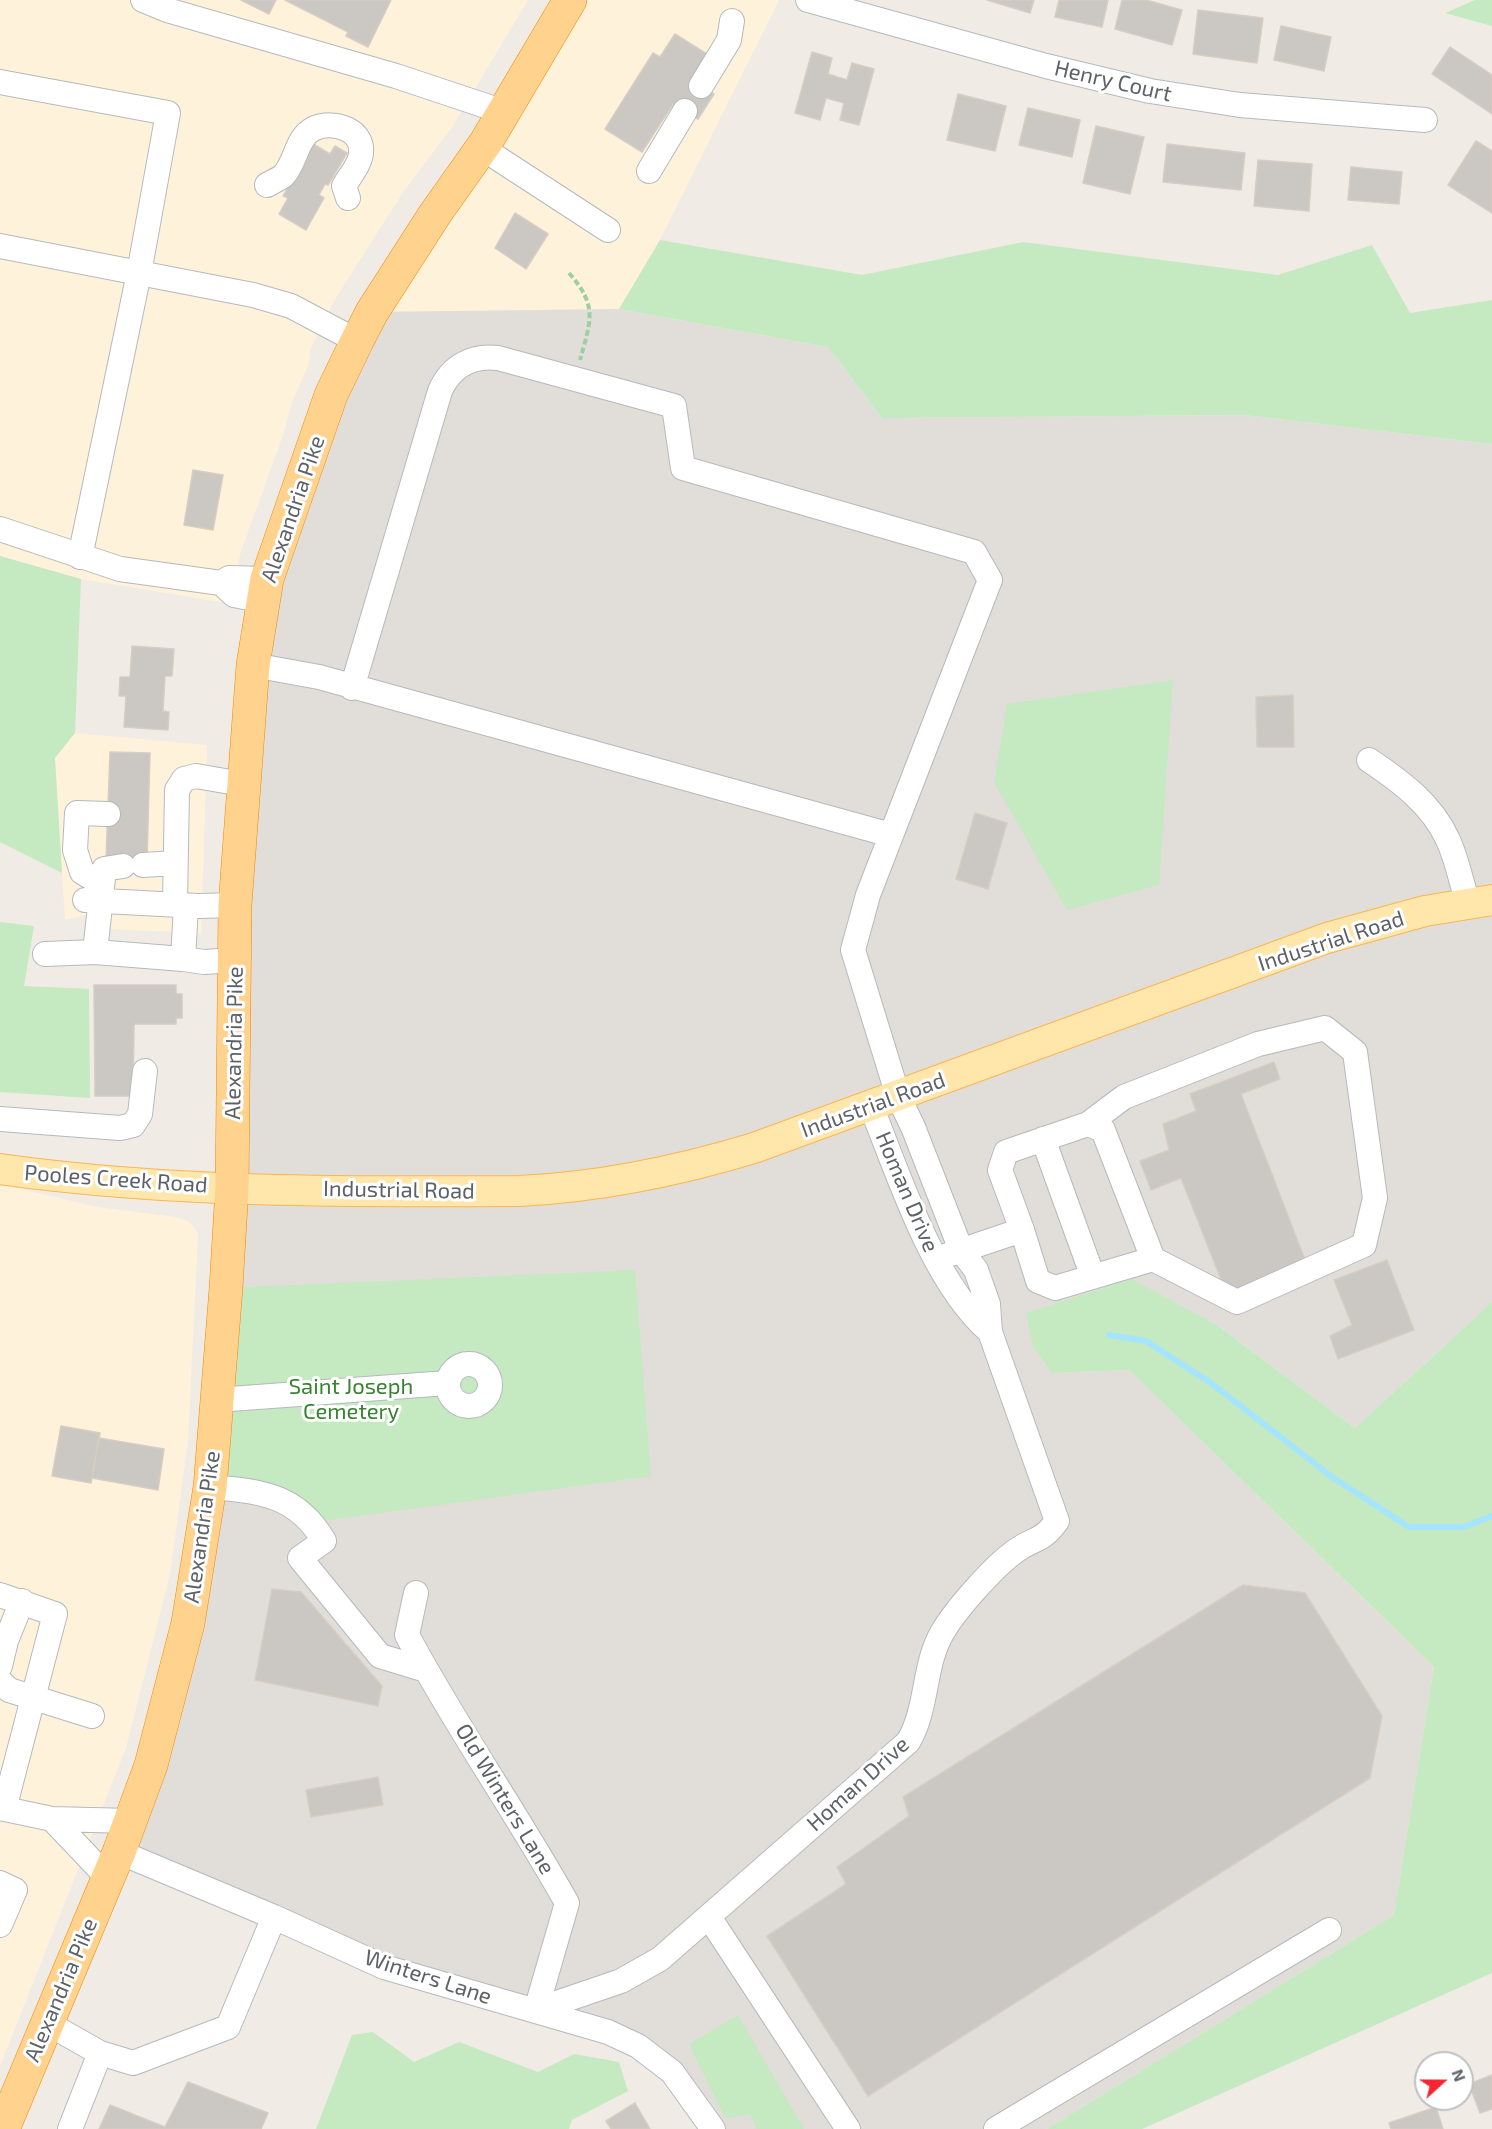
<!DOCTYPE html>
<style>
body{margin:0}
#map{position:relative;width:1492px;height:2129px;overflow:hidden;background:#f0ece5;font-family:"Exo 2",sans-serif}
canvas{display:block}
.north{position:absolute;left:1414px;top:2051px;width:60px;height:60px;box-sizing:border-box;background:#fff;border:2px solid #bec0c2;border-radius:50%;rotate:69deg;font-size:16px;font-weight:700;line-height:24px;text-align:center;color:#5d6267}
.north::after{content:'';display:block;margin:auto;width:21px;height:27px;background:#f72531;clip-path:polygon(50% 0,100% 100%,50% 72%,0 100%)}
</style>
<div id="map">
<canvas width="1492" height="2129"></canvas>
<div class="north">N</div>
</div>
<script>
const ctx = document.querySelector('canvas').getContext('2d');
ctx.lineJoin = 'round';
function fillPath(path, color) {
  ctx.fillStyle = color;
  ctx.fill(path, 'evenodd');
}
function stroke(path, color, width, dash) {
  ctx.strokeStyle = color;
  ctx.lineWidth = width;
  ctx.lineCap = dash ? 'butt' : 'round';
  ctx.setLineDash(dash || []);
  ctx.stroke(path);
}
function label(font, color, halo, rows, align = 'center') {
  ctx.font = font + ' "Exo 2",sans-serif';
  ctx.lineWidth = 6;
  ctx.setLineDash([]);
  ctx.textBaseline = 'middle';
  ctx.strokeStyle = halo;
  ctx.fillStyle = color;
  for (const [text, x, y, turn = 0] of rows) {
    ctx.save();
    ctx.translate(x, y);
    ctx.rotate((+turn || 0) * Math.PI / 180);
    ctx.textAlign = isNaN(turn) ? turn : align;
    if (halo) ctx.strokeText(text, 0, 0);
    ctx.fillText(text, 0, 0);
    ctx.restore();
  }
}
const commercial = new Path2D(`
 M0,0H528L453,126L402,194L335,299L310,350L309,364L292,402L283,435L241,551L228,603L81,579L0,556Z
 M570,0H779L660,240L619,309L372,312Z
 M75,733L207,745L201,933L106,929L87,915L65,920L55,758Z
 M0,1184L97,1207L175,1217L190,1222L198,1233L188,1441L170,1574L126,1748L0,2066Z`);
const industrial = new Path2D(`
 M619,309L828,347L882,418L1244,415L1492,444V1302L1355,1428L1218,1326L1052,1373L1129,1370L1434,1667L1394,1915L1047,2129H713L638,2046L384,1967L119,1852L151,1765L226,1288L253,665L372,312Z`);
const green = new Path2D(`
 M1475,0H1492V26L1445,13Z
 M660,240L862,275L1023,242L1278,275L1372,245L1410,313L1492,300V444L1244,415L882,418L828,347L619,309Z
 M0,556L81,579L75,733L55,758L62,873L0,842Z
 M1173,680L1159,885L1067,910L994,782L1007,704Z
 M0,922L34,926L24,986L89,989L90,1098L0,1092Z
 M635,1270L651,1476L316,1522L210,1487L226,1288Z
 M1132,1279L1218,1326L1355,1428L1492,1302V1973L1142,2129H1047L1394,1915L1434,1667L1129,1370L1052,1373L1033,1346L1026,1313Z
 M738,2015L804,2129H757L750,2114L725,2118L689,2044Z
 M373,2032L414,2062L459,2042L538,2072L574,2054L619,2062L628,2091L572,2120L569,2129H316L352,2035Z`);
const stream = new Path2D(`
 M1109,1335L1146,1341L1211,1383L1332,1477L1409,1527H1464L1492,1516`);
const building = new Path2D(`
 M241,0H276L269,14Z
 M285,0H391L368,47L346,36L348,32Z
 M987,0H1034L1030,13Z
 M1059,0H1108L1102,27L1055,17Z
 M1122,0H1146L1182,10L1172,45L1115,29Z
 M1198,10L1263,18L1257,63L1193,54Z
 M1281,26L1331,37L1324,71L1274,60Z
 M675,34L710,56L694,81L714,94L698,119L673,104L642,152L605,129L653,53L660,57Z
 M1450,47L1492,75V114L1432,74Z
 M812,52L832,58L828,74L847,80L852,63L874,69L859,125L840,120L844,103L826,98L820,120L795,113Z
 M958,94L1006,106L995,151L947,140Z
 M1028,108L1080,120L1072,157L1019,145Z
 M1096,126L1144,137L1130,194L1083,183Z
 M1476,141L1492,151V213L1448,185Z
 M313,144L330,154L335,146L347,153L328,185L325,184L319,195L324,198L306,230L279,214L288,198L283,196Z
 M1167,144L1245,153L1241,190L1163,182Z
 M1258,160L1312,164L1309,211L1254,206Z
 M1351,167L1402,172L1399,204L1348,200Z
 M515,213L548,234L526,269L495,248Z
 M193,470L223,475L213,530L184,525Z
 M132,646L174,649L172,676H165L163,711L169,712L168,730L124,727L126,696H119L120,677H130Z
 M1293,695L1294,747H1257L1256,697Z
 M110,752L150,753L147,861L106,860Z
 M975,813L1007,823L988,889L956,879Z
 M94,985H176V994H182V1018H176V1024H134L133,1096H95Z
 M1274,1062L1280,1079L1241,1094L1307,1265L1227,1295L1181,1178L1151,1190L1140,1161L1169,1150L1163,1124L1196,1111L1190,1094Z
 M1387,1260L1414,1330L1338,1359L1330,1336L1352,1325L1334,1280Z
 M61,1426L100,1433L91,1483L52,1476Z
 M99,1438L164,1449L158,1490L92,1478Z
 M1243,1585L1305,1593L1382,1716L1370,1778L868,2096L767,1936L846,1884L837,1867L909,1816L903,1797Z
 M272,1589L301,1592L382,1686L378,1706L255,1680Z
 M378,1777L383,1805L311,1817L306,1790Z
 M1492,2075V2109L1480,2113L1469,2084Z
 M188,2082L268,2113L261,2129H99L110,2105L165,2127Z
 M635,2103L650,2129H611L606,2121Z
 M1436,2107L1443,2129H1391L1389,2123Z`);
const path = new Path2D(`
 M569,273C598,306 591,320 580,360`);
const minor = new Path2D(`
 M143,0L167,10L396,76L504,112
 M808,0L1046,66L1150,91L1240,105L1425,120
 M0,82L168,113L139,273L80,557
 M701,86L729,40L732,21
 M482,148L608,230
 M649,171L685,111
 M267,185C272,182 279,179 283,176C296,163 296,138 313,129C333,119 368,130 360,158C358,167 349,177 344,186L348,198
 M0,246L253,295L291,306L357,341
 M0,529L120,569L221,583
 M264,601L234,595L221,583L229,578L267,579
 M253,665L319,677L891,835
 M352,688L440,391C451,366 472,355 498,358L674,406L683,468L974,552L990,580L868,895L853,950L898,1096L913,1127L961,1250L976,1270L988,1304L990,1332L1057,1521C1041,1543 1035,1537 1017,1550C995,1565 955,1610 942,1633C923,1666 928,1709 908,1742L660,1959L621,1981L536,2010
 M1369,760C1400,781 1432,804 1448,840C1457,859 1461,882 1468,903
 M143,865L175,863
 M102,884L82,872L75,850L77,813L108,814
 M85,900L199,906L235,905
 M175,905L177,790L184,779L196,776L242,784
 M95,952L104,869L123,866
 M45,954L95,952L183,959L186,906
 M183,959L204,962L235,960
 M871,1106C899,1176 933,1283 990,1332
 M0,1119L120,1128L133,1125L140,1114L145,1071
 M1043,1139L1093,1277
 M1022,1230L1038,1281L1055,1288L1153,1259
 M936,1259L1022,1230L1000,1170L1006,1152L1088,1124L1103,1130L1153,1259L1237,1302L1364,1245L1375,1198L1355,1052L1325,1028L1258,1044L1124,1097L1088,1124
 M448 1385a21 21 0 1 1 42 0a21 21 0 1 1-42 0Z
 M217,1400L447,1383
 M210,1487C259,1491 297,1494 324,1541L300,1558L380,1656L426,1670
 M416,1593L407,1635C456,1727 516,1812 567,1903L536,2010
 M0,1595L55,1614L4,1809
 M0,1666L6,1641L22,1601
 M0,1681L9,1690L92,1716
 M0,1808L52,1819L131,1821
 M52,1819L108,1878
 M119,1852L274,1917L384,1967L608,2032L638,2046L672,2072L713,2129
 M0,1883L15,1890L0,1925
 M709,1917L848,2129
 M47,2023L100,2053L133,2063L228,2027L274,1917
 M70,2129L100,2053
 M996,2129L1329,1930`);
const major = new Path2D(`
 M0,1169C171,1193 348,1192 520,1191C600,1187 678,1171 754,1148L1327,938L1425,911L1492,900`);
const highway = new Path2D(`
 M3,2129L119,1852L151,1765L188,1623L210,1487L226,1288L232,1188L235,905L253,665L267,579L331,395L357,341L372,312L435,214L486,142L570,0`);
const streetNames = [
 ["Henry Court",1113,81,13],
 ["Alexandria Pike",293,509,-71],
 ["Industrial Road",1331,941,-18],
 ["Alexandria Pike",234,1043,-89],
 ["Industrial Road",873,1105,-20],
 ["Pooles Creek Road",116,1179,4],
 ["Industrial Road",399,1190,1],
 ["Homan Drive",907,1192,67],
 ["Alexandria Pike",202,1527,-82],
 ["Homan Drive",858,1784,-42],
 ["Old Winters Lane",505,1799,59],
 ["Winters Lane",428,1977,18],
 ["Alexandria Pike",61,1990,-67]
];
const parkNames = [
 ["Saint Joseph",351,1387],
 ["Cemetery",351,1412]
];
fillPath(commercial, '#fff2db');
fillPath(industrial, '#e1ded9');
fillPath(green, '#c5e9c0');
stroke(stream, '#a6e5ff', 6);
fillPath(building, '#cbc7c2');
stroke(building, '#d6cdc3', 1.5);
stroke(minor, '#b5b9bd', 26);
stroke(major, '#fcb552', 32);
stroke(highway, '#f58600', 34);
stroke(path, '#9bd0a2', 4, [6, 3]);
stroke(minor, '#fff', 24);
stroke(major, '#ffe6ab', 30);
stroke(highway, '#ffd28d', 33);
label('22px', '#5d6267', '#fff', streetNames);
label('22px', '#36842e', '#fff', parkNames);
</script>
